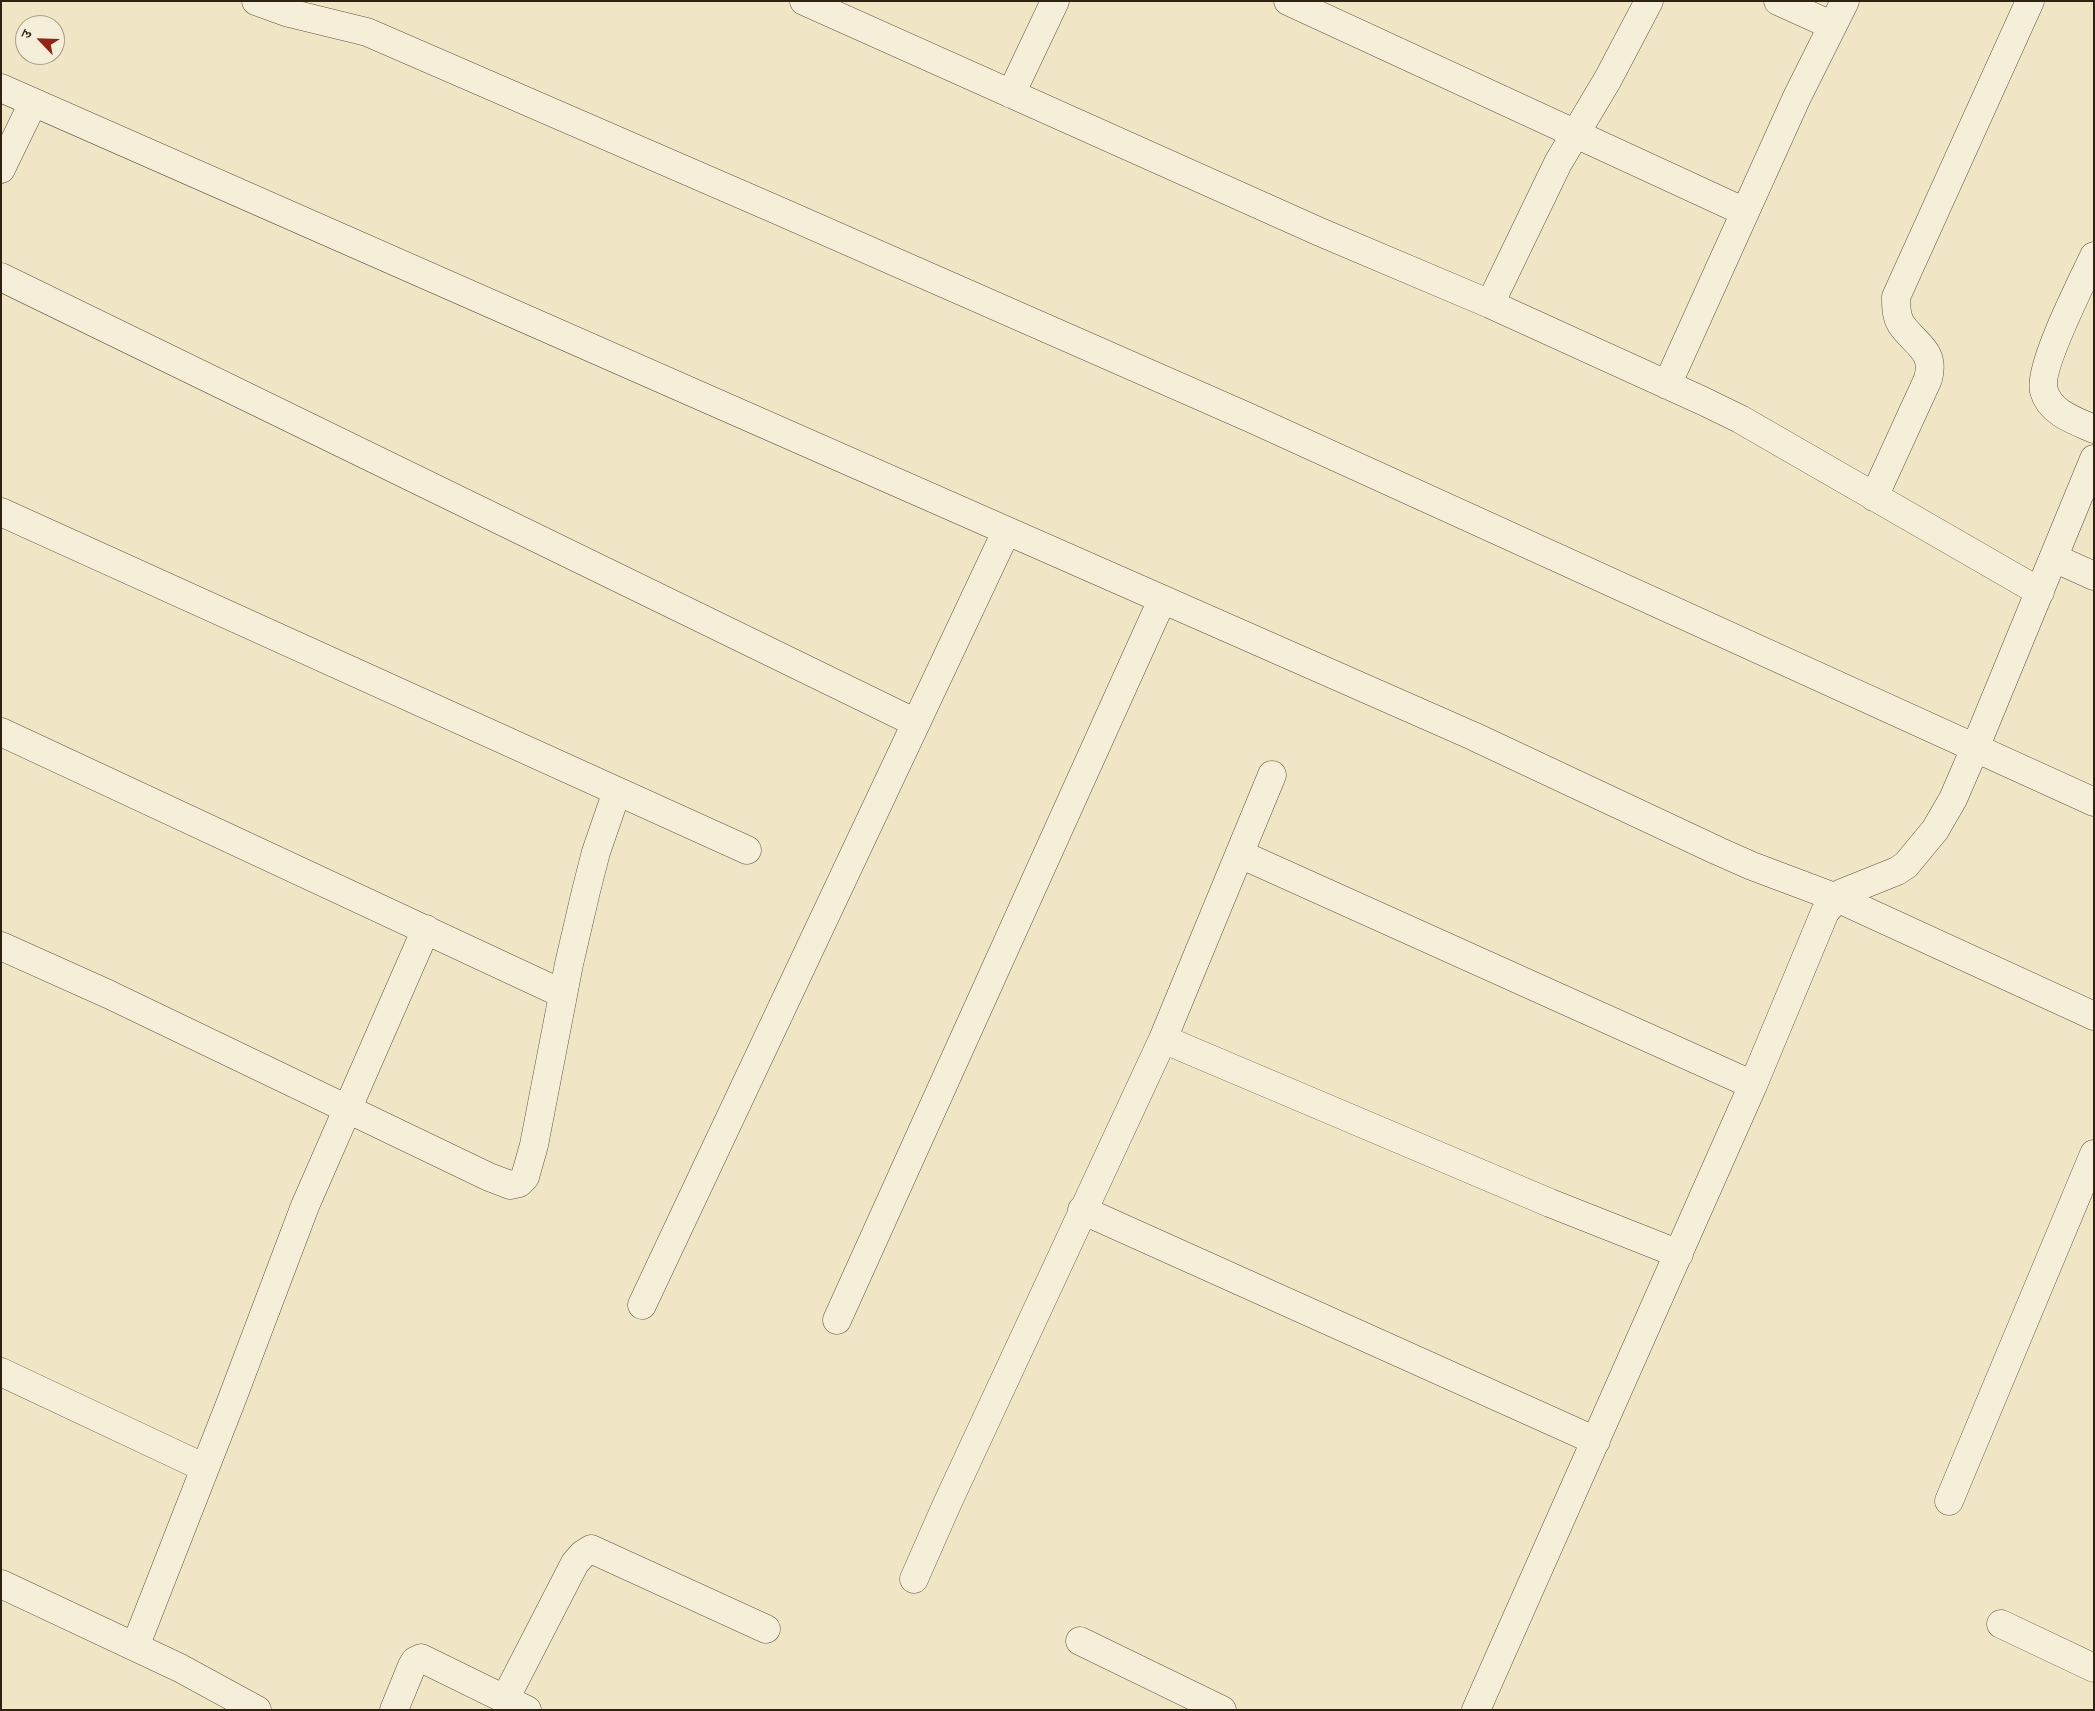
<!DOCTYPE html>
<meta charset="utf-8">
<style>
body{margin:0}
#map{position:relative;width:2095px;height:1711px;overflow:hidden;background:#f0e6c6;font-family:"IM FELL Great Primer","Noto Serif Devanagari",serif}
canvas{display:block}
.frame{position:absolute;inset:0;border:2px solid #2f2212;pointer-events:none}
.north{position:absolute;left:15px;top:15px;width:50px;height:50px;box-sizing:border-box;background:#f5efda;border:1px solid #a69d8a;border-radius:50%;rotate:294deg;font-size:14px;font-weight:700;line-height:20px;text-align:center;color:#2f2212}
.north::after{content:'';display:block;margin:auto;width:18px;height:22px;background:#8f2418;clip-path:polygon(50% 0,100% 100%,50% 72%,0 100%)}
</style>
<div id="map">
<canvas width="2095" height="1711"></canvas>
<div class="frame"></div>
<div class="north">उ</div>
</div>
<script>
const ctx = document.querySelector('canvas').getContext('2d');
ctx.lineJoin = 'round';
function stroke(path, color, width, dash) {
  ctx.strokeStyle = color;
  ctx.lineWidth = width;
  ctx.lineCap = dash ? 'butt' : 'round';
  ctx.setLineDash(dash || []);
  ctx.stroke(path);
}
const street = new Path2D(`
 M256,1L289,13L367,32L777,210L1248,417L2094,802
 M804,1L1320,232L1490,304L1703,401L1740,419L2040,592
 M1288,1L1745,212
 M1778,1L1831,25
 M1,88L1473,736L1718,851L1752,866L1837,898L2094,1016
 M1011,94L1055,1
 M1,169L33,103
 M2094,256C2083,280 2037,369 2044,391C2050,413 2076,421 2094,429
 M1,277L916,723
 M1490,304L1558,163L1608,79L1649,1
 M1667,385L1797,97L1845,1
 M1874,497L1928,379C1936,350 1915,345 1901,324C1896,316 1896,306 1896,297L2030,1
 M1,512L747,850
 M2054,558L2094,576
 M1,732L563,994
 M1240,854L1753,1085
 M1,946L108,994L489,1177L510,1185L519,1183L525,1177L534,1145L569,964L586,891L596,852L617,791
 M1163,1039L1272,775
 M1082,1210L1596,1441
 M642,1305L1006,532
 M837,1320L1162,600
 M1,1372L205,1468
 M1949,1501L2094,1154
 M914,1579L947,1504L1163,1039L1550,1203L1679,1254
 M1,1584L180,1668L257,1710
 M2001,1624L2094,1668
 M1080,1641L1222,1710
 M135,1647L232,1399L305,1206L426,929
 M505,1699L575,1563L583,1554L591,1549L766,1629
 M394,1710L412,1666L415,1661L421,1658L527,1710
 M1476,1710L1753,1085L1825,912L1842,893L1897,871L1906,865L1935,830L1953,799L1975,748L2094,459`);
stroke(street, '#5f533f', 29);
stroke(street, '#f5efda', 28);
</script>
